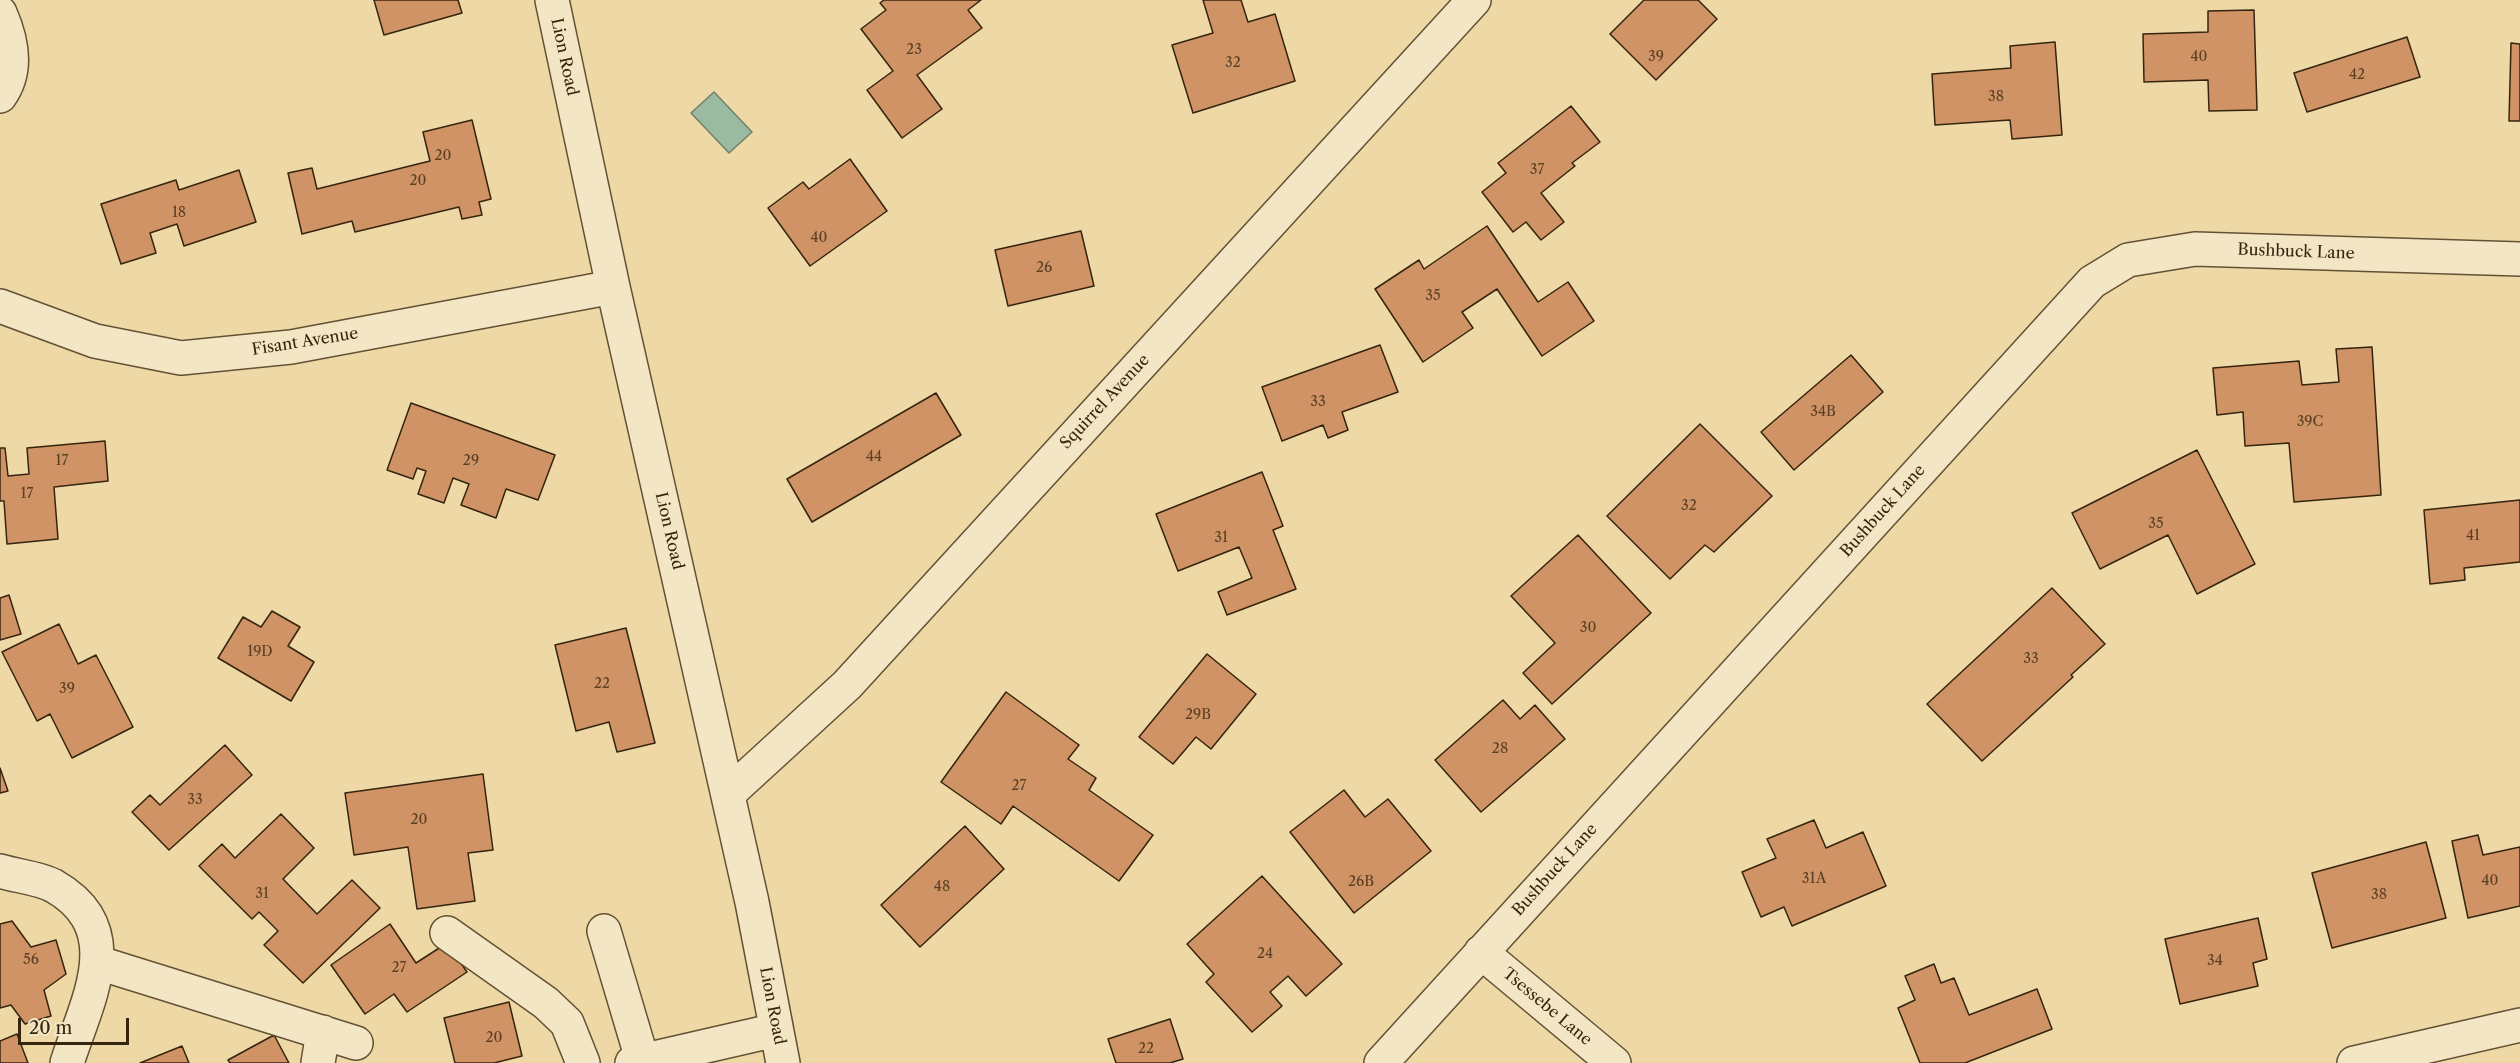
<!DOCTYPE html>
<style>
body{margin:0}
#map{position:relative;width:2520px;height:1063px;overflow:hidden;background:#edd8a6;font-family:"Libre Caslon Text",serif}
canvas{display:block}
.scale{position:absolute;left:18px;top:1018px;width:111px;height:27px;box-sizing:border-box;border:3px solid #35240e;border-top:0;padding-left:8px;font-size:18px;line-height:21px;white-space:nowrap;color:#35240e;-webkit-text-stroke:4px #f3e6c5;paint-order:stroke}
</style>
<div id="map">
<canvas width="2520" height="1063"></canvas>
<div class="scale">20 m</div>
</div>
<script>
const ctx = document.querySelector('canvas').getContext('2d');
ctx.lineJoin = 'round';
function fillPath(path, color) {
  ctx.fillStyle = color;
  ctx.fill(path, 'evenodd');
}
function stroke(path, color, width, dash) {
  ctx.strokeStyle = color;
  ctx.lineWidth = width;
  ctx.lineCap = dash ? 'butt' : 'round';
  ctx.setLineDash(dash || []);
  ctx.stroke(path);
}
function label(font, color, halo, rows, align = 'center') {
  ctx.font = font + ' "Libre Caslon Text",serif';
  ctx.lineWidth = 5;
  ctx.setLineDash([]);
  ctx.textBaseline = 'middle';
  ctx.strokeStyle = halo;
  ctx.fillStyle = color;
  for (const [text, x, y, turn = 0] of rows) {
    ctx.save();
    ctx.translate(x, y);
    ctx.rotate((+turn || 0) * Math.PI / 180);
    ctx.textAlign = isNaN(turn) ? turn : align;
    if (halo) ctx.strokeText(text, 0, 0);
    ctx.fillText(text, 0, 0);
    ctx.restore();
  }
}
const water = new Path2D(`
 M714,92L752,132L729,153L691,113Z`);
const building = new Path2D(`
 M374,0H458L462,13L384,35Z
 M884,0H981L968,10L982,28L917,75L942,109L902,138L867,90L893,71L861,29L886,10L880,3Z
 M1203,0H1241L1248,22L1275,14L1295,81L1193,113L1172,45L1213,33Z
 M1644,0H1698L1717,19L1656,80L1610,34Z
 M2254,10L2257,110L2209,111L2208,80L2144,82L2143,34L2208,32V11Z
 M2407,37L2420,77L2307,112L2294,73Z
 M2055,42L2062,135L2012,139L2010,120L1935,125L1932,74L2011,68L2010,46Z
 M2511,43L2520,44V121H2509Z
 M1571,106L1600,142L1572,163L1575,166L1541,193L1564,222L1541,240L1526,222L1513,232L1482,192L1506,173L1498,163Z
 M472,120L491,199L479,202L482,215L462,219L459,207L355,232L352,221L302,234L288,173L312,168L317,189L430,161L423,132Z
 M850,159L887,211L810,266L768,208L803,182L809,189Z
 M239,170L256,222L184,246L177,224L150,233L156,253L121,264L101,204L176,180L179,190Z
 M1487,226L1538,302L1568,282L1594,321L1542,356L1497,289L1462,312L1473,328L1423,362L1375,289L1419,260L1424,269Z
 M1081,231L1094,286L1008,306L995,250Z
 M1380,345L1398,392L1342,412L1348,430L1328,438L1323,425L1282,441L1262,387Z
 M2372,347L2381,495L2294,502L2289,443L2245,446L2243,412L2217,415L2213,368L2299,361L2302,385L2339,382L2336,349Z
 M1851,355L1883,392L1794,470L1761,432Z
 M936,393L961,435L812,522L787,479Z
 M411,403L555,455L538,500L506,489L496,518L461,505L469,484L453,478L444,503L418,494L426,471L417,468L413,479L387,470Z
 M1700,424L1772,496L1714,552L1705,545L1670,579L1607,516Z
 M105,441L108,481L54,487L58,539L7,544L4,501H0V448H5L8,476L29,474L27,448Z
 M2197,450L2255,564L2197,594L2168,535L2100,569L2072,513Z
 M1262,472L1283,526L1273,530L1296,589L1227,615L1218,592L1252,578L1239,547L1178,571L1156,514Z
 M2520,500V562L2464,568L2465,580L2430,584L2424,510Z
 M1578,535L1651,613L1552,704L1523,673L1555,643L1511,596Z
 M2052,588L2105,644L2071,675L2073,677L1982,761L1927,704Z
 M9,595L21,634L0,640V598Z
 M272,611L300,627L288,646L314,662L291,701L218,658L243,617L261,627Z
 M59,624L78,664L96,655L133,727L72,758L50,714L37,721L2,652Z
 M626,628L655,743L617,752L609,722L576,731L555,645Z
 M1207,654L1256,694L1211,749L1196,737L1173,764L1139,737Z
 M1006,692L1079,745L1068,759L1096,778L1089,790L1153,835L1119,881L1013,806L1001,824L941,782Z
 M1503,700L1520,719L1535,705L1565,739L1481,812L1435,760Z
 M225,745L252,775L169,850L132,812L150,795L160,805Z
 M0,768L8,791L0,793Z
 M483,774L493,850L468,853L475,901L417,909L408,847L354,855L345,793Z
 M1344,790L1365,817L1388,799L1431,851L1354,913L1290,832Z
 M281,814L314,848L283,879L317,914L352,880L380,908L303,983L264,945L278,931L259,912L252,919L199,866L222,844L235,858Z
 M1814,820L1826,848L1863,832L1886,886L1792,926L1784,907L1761,917L1742,872L1776,858L1767,839Z
 M965,826L1004,869L920,947L881,905Z
 M2478,835L2483,855L2520,847V906L2468,918L2452,841Z
 M2426,842L2446,918L2332,948L2312,873Z
 M1262,876L1342,964L1306,996L1288,976L1270,992L1282,1006L1252,1032L1206,982L1214,974L1187,944Z
 M2258,918L2267,959L2253,963L2258,986L2180,1004L2165,939Z
 M12,921L31,947L56,940L66,974L44,990L51,1016L25,1024L11,1005L0,1008V924Z
 M390,924L416,963L447,943L467,972L407,1012L394,994L365,1014L331,965Z
 M1934,964L1941,983L1954,978L1969,1015L2037,989L2052,1029L1965,1063H1920L1898,1008L1915,1000L1905,976Z
 M509,1002L522,1056L494,1063H455L444,1018Z
 M1170,1019L1183,1059L1170,1063H1116L1108,1039Z
 M17,1034L28,1063H0V1041Z
 M274,1035L289,1063H230L228,1060Z
 M182,1046L189,1063H140Z`);
const minor = new Path2D(`
 M552,0L613,287L752,902L783,1063
 M0,13C12,40 18,71 0,96
 M0,306L95,341L181,358L291,347L613,287
 M728,794L847,685L1474,0
 M0,871C16,876 39,878 54,886C129,929 87,1000 67,1063
 M604,931L642,1059
 M447,933L546,1003L567,1023L583,1063
 M1481,952L1614,1063
 M99,963L356,1043
 M318,1063L323,1032
 M632,1063L776,1030
 M1381,1063L2092,282L2128,260L2195,249L2520,259
 M2354,1063L2520,1025`);
const numberNames = [
 ["23",914,50],
 ["39",1656,57],
 ["40",2199,57],
 ["32",1233,63],
 ["42",2357,75],
 ["38",1996,97],
 ["20",443,156],
 ["37",1537,170],
 ["20",418,181],
 ["18",179,213],
 ["40",819,238],
 ["26",1044,268],
 ["35",1433,296],
 ["33",1318,402],
 ["34B",1823,412],
 ["39C",2310,422],
 ["44",874,457],
 ["17",62,461],
 ["29",471,461],
 ["17",27,494],
 ["32",1689,506],
 ["35",2156,524],
 ["41",2473,536],
 ["31",1221,538],
 ["30",1588,628],
 ["19D",260,652],
 ["33",2031,659],
 ["22",602,684],
 ["39",67,689],
 ["29B",1198,715],
 ["28",1500,749],
 ["27",1019,786],
 ["33",195,800],
 ["20",419,820],
 ["31A",1814,879],
 ["40",2490,881],
 ["26B",1361,882],
 ["48",942,887],
 ["31",262,894],
 ["38",2379,895],
 ["24",1265,954],
 ["56",31,960],
 ["34",2215,961],
 ["27",399,968],
 ["20",494,1038],
 ["22",1146,1049]
];
const streetNames = [
 ["Lion Road",564,57,78],
 ["Bushbuck Lane",2296,252,2],
 ["Fisant Avenue",305,342,-9],
 ["Squirrel Avenue",1105,402,-47],
 ["Bushbuck Lane",1883,511,-48],
 ["Lion Road",669,531,77],
 ["Bushbuck Lane",1555,870,-48],
 ["Lion Road",772,1006,79],
 ["Tsessebe Lane",1547,1007,40]
];
fillPath(water, '#9abba2');
stroke(water, '#727f67', 1.5);
fillPath(building, '#cf9365');
stroke(building, '#35240e', 1.5);
stroke(minor, '#635134', 36);
stroke(minor, '#f3e6c5', 33);
label('14px', '#5c4024', null, numberNames);
label('16px', '#35240e', '#f3e6c5', streetNames);
</script>
